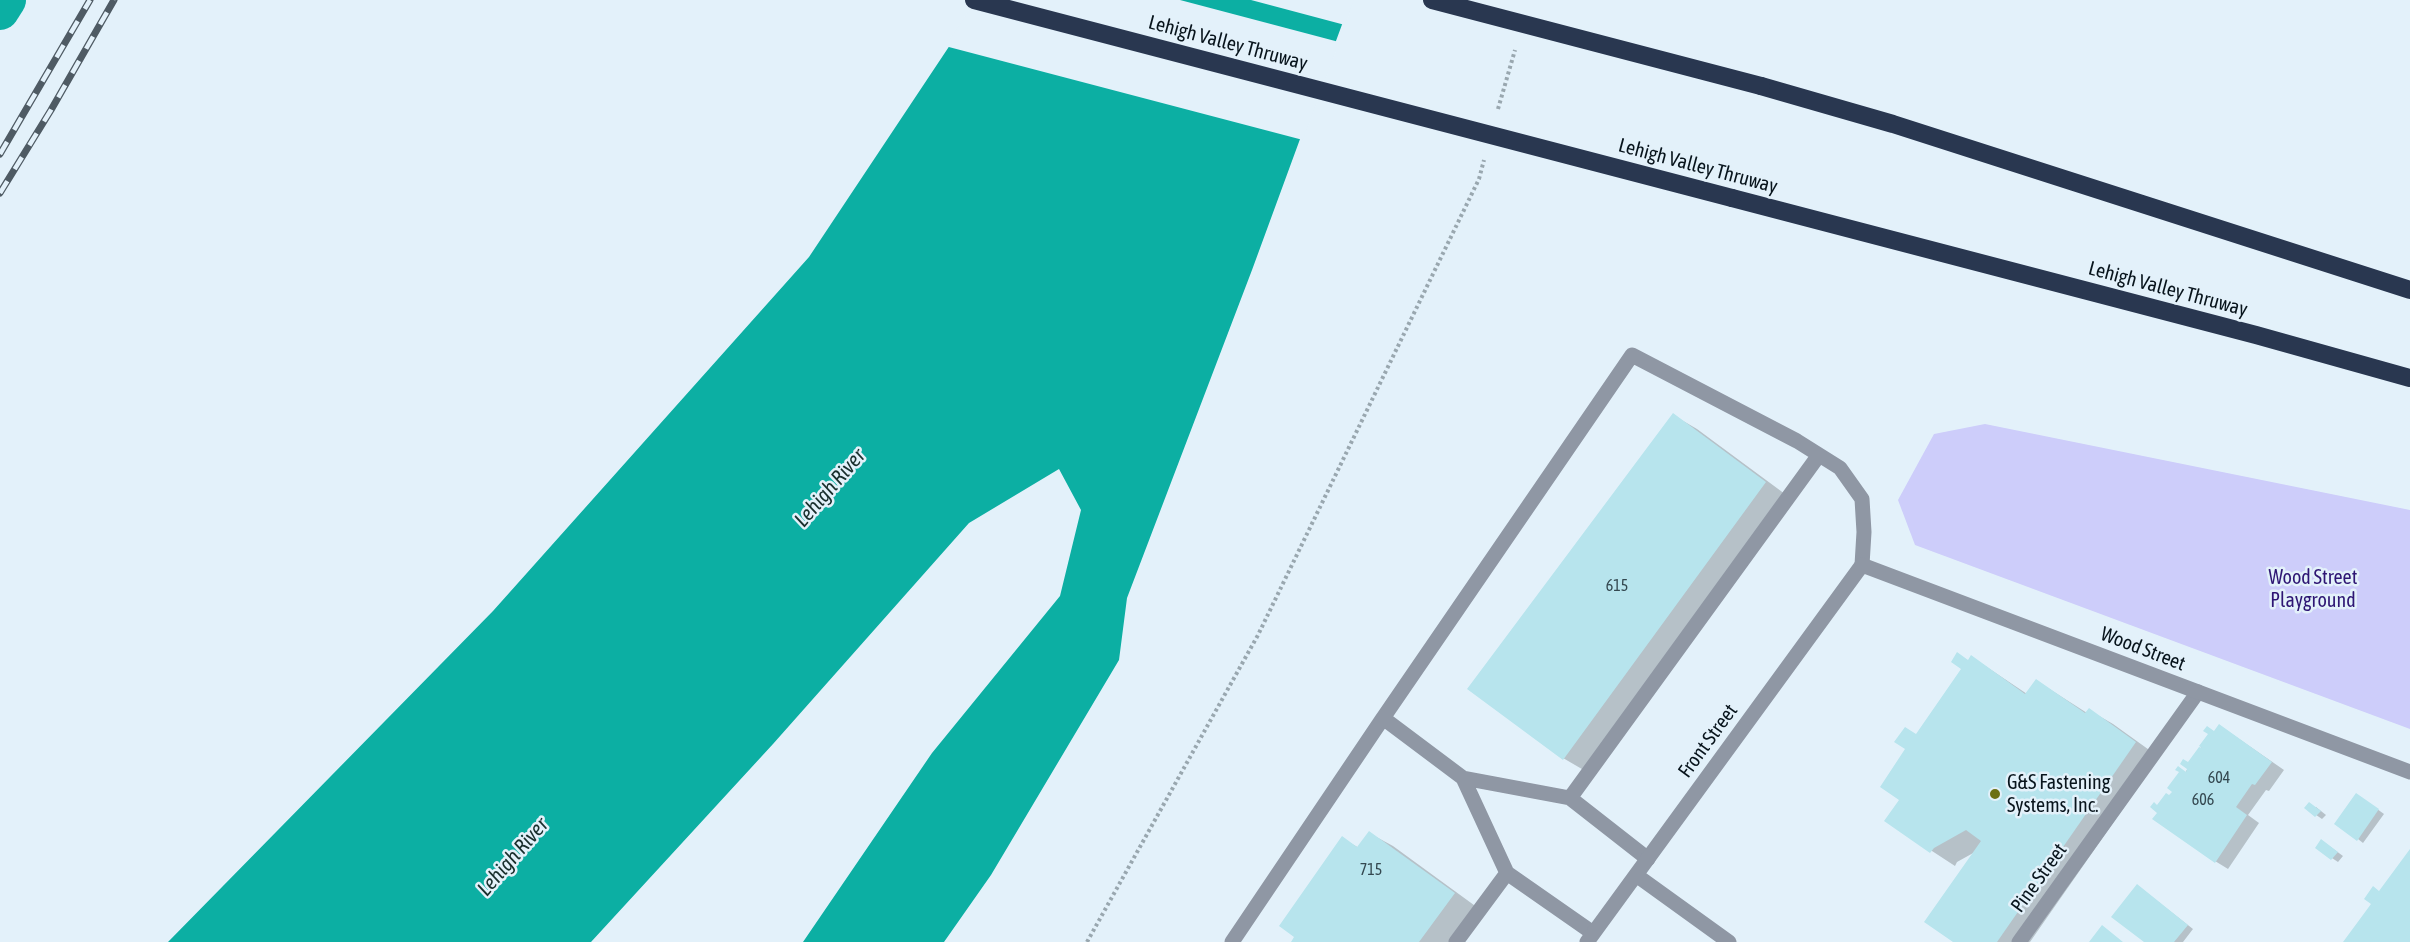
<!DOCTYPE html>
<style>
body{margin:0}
canvas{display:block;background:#e3f1fa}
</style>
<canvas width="2410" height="942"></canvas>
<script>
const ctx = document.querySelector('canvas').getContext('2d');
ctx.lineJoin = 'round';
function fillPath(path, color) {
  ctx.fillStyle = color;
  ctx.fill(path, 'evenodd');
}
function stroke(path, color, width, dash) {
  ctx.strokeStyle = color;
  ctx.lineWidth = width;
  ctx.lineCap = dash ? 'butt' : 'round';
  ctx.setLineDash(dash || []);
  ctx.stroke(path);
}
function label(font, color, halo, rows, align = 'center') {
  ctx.font = font + ' "Asap Condensed",sans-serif';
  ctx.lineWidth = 5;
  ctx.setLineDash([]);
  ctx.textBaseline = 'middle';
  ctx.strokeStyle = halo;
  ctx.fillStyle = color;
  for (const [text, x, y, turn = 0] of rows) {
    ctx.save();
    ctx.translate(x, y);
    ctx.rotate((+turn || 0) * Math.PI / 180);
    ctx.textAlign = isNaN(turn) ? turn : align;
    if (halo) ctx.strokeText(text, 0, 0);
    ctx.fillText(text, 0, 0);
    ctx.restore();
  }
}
const green = new Path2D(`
 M1985,424L2410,510V729L1915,545L1898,500L1934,434Z`);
const water = new Path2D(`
 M980,0H1351L1252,270L1127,598L1119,660L991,875L944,942H803L932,753L1060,596L1081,510L1059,469L969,523L773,744L591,942H168L493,611L809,257Z`);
const pier = new Path2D(`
 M976,0H1180L1339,42L1303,140L945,46Z
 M1251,0H1354L1345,25Z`);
const shadow = new Path2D(`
 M1673,415L1697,429L1789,497L1587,772L1563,758Z
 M1972,657L2027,694L2037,681L2087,713L2089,710L2113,724L2159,757L2030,942H1956L1975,852L1957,862L1955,866L1886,821L1901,800L1917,735Z
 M2215,732L2232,734L2284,770L2269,791L2266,790L2248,815L2259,823L2228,869L2215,861L2159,812L2158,806L2170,796L2210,734Z
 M2362,798L2384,814L2363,843L2358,839Z
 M2316,807L2326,815L2322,819L2306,808Z
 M1369,833L1393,846L1478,908L1453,942H1293L1342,838L1359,848Z
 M2328,845L2343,856L2338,862L2317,848Z
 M2143,890L2193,929L2183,942H2146Z`);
const canal = new Path2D(`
 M0,11L7,0`);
const building = new Path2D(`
 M1673,413L1766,482L1563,760L1467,689Z
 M1957,652L1968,660L1971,655L2025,694L2036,679L2085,713L2089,708L2136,742L1997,942H1953L1924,922L1981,841L1966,830L1934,848L1930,853L1884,821L1899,800L1880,787L1905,749L1894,742L1905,727L1916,734L1961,669L1951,662Z
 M2219,724L2272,762L2255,785L2252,784L2236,807L2247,815L2215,863L2152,819L2157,813L2150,807L2154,802L2157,805L2166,793L2169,795L2172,792L2167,788L2179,772L2175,770L2178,766L2186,772L2187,769L2180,764L2183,759L2188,762L2199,747L2202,748L2199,746L2208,734L2203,731L2207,726L2214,731Z
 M2356,793L2379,809L2357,841L2334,824Z
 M2309,802L2321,811L2315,817L2304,808Z
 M1369,831L1455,893L1419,942H1291L1294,937L1279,926L1342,836L1357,847Z
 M2321,839L2338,852L2331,860L2315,848Z
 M2410,849V942H2343L2371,904L2364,899L2373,886L2379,891Z
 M2137,884L2188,925L2174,942H2144L2111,917Z
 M2102,925L2123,942H2089Z`);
const path = new Path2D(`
 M1498,109L1515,50
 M1087,942L1258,635L1479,179L1484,160`);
const lane = new Path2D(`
 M1383,718L1632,355L1797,441L1840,468L1862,499L1864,532L1862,565
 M1463,778L1570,798
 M1648,859L1570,798L1819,455
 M1507,873L1593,933
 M1232,942L1383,718L1463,778L1507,873L1456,942
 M2019,942L2198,692`);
const street = new Path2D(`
 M1636,875L1729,942
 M1587,942L1862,565L2410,772`);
const highway = new Path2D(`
 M1761,86L1893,124L2410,290
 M1732,198L2256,335L2410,378`);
const rail = new Path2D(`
 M0,154L90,0
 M0,193L51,110L114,0`);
const highwayBridge = new Path2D(`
 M974,0L1732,198
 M1432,0L1761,86`);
const markers = [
 [1995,794,6,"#6c7015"]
];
const numberNames = [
 ["615",1617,586],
 ["604",2219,778],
 ["606",2203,800],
 ["715",1371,870]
];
const streetNames = [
 ["Lehigh Valley Thruway",1228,43,15],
 ["Lehigh Valley Thruway",1698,166,15],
 ["Lehigh Valley Thruway",2168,289,15],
 ["Wood Street",2143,649,21],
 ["Front Street",1708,741,-54],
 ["Pine Street",2039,878,-54]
];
const parkNames = [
 ["Wood Street",2313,578],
 ["Playground",2313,601]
];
const poiNames = [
 ["G&S Fastening",2007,783],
 ["Systems, Inc.",2007,806]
];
const waterNames = [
 ["Lehigh River",830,488,-49],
 ["Lehigh River",513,857,-49]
];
fillPath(green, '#cdcdfa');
fillPath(water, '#0cafa3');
fillPath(pier, '#e3f1fa');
fillPath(shadow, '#0003');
stroke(canal, '#0cafa3', 38);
fillPath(building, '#b7e4ed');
stroke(path, '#99a7af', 4, [3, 3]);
stroke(lane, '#8f97a4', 15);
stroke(street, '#8f97a4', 15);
stroke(highway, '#293750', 18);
stroke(rail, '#4f5b64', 7);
stroke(rail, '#e3f1fa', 4.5, [14]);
stroke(highwayBridge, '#293750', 18);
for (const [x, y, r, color] of markers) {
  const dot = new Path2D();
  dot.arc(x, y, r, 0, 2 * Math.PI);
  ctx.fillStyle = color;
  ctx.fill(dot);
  stroke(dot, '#e3f1fa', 2);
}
label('16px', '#344850', null, numberNames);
label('20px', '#08141c', '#e3f1fa', streetNames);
label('20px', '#2e1674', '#e3f1fa', parkNames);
label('20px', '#08141c', '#e3f1fa', poiNames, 'left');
label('italic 21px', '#182e2c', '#e3f1fa', waterNames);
</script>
